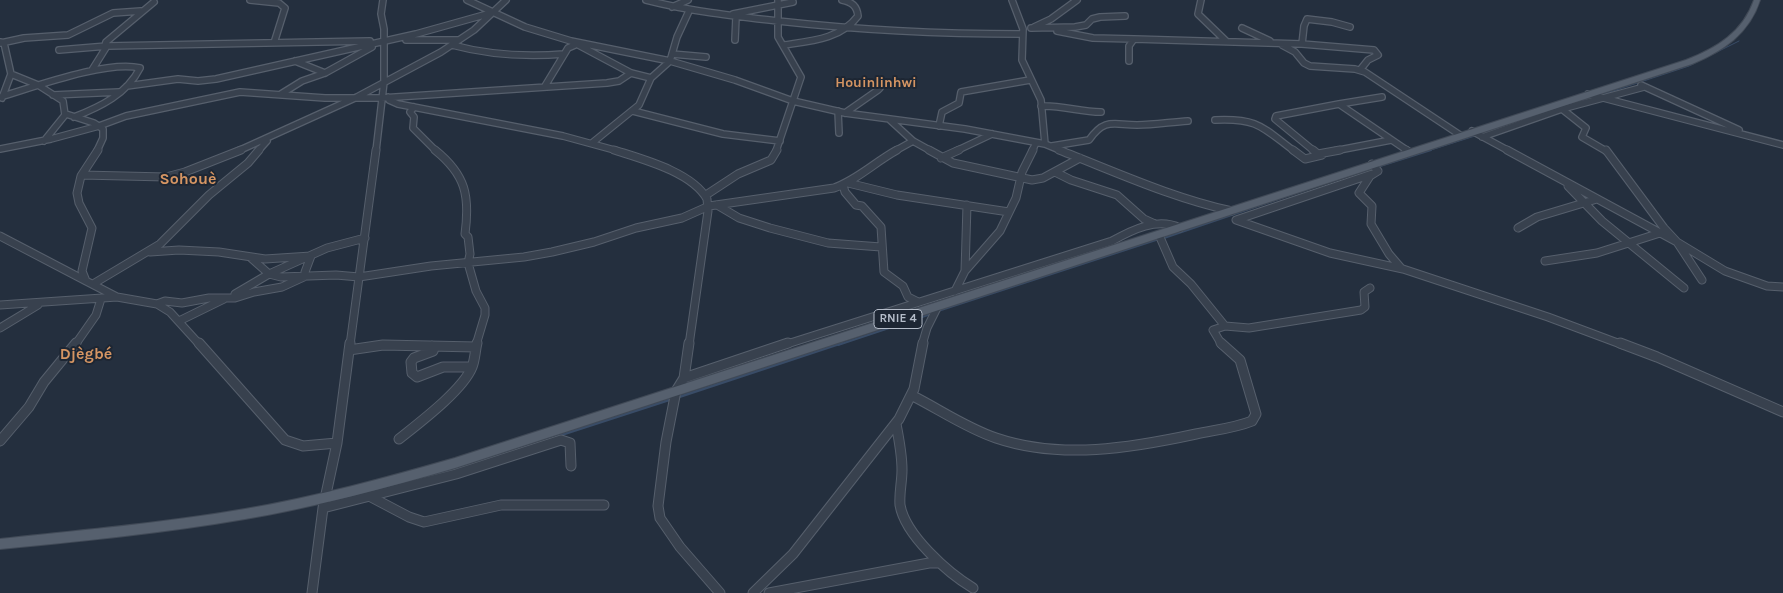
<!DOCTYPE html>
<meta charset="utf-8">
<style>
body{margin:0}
canvas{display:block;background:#242f3e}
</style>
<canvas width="1783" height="593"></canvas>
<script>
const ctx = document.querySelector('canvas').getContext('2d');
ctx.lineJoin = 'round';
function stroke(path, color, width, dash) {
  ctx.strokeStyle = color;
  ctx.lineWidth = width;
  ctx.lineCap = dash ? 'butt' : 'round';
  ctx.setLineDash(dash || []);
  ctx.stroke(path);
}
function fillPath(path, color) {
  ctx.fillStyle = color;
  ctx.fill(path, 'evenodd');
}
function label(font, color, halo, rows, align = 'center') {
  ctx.font = font + ' Karla,sans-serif';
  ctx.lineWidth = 4;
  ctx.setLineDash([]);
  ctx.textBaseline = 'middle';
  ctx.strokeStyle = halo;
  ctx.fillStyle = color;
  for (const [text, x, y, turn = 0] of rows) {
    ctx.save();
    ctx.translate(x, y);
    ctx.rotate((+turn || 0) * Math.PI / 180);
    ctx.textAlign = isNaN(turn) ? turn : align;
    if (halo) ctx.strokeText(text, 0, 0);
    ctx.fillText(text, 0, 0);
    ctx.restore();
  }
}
const streamFar2 = new Path2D(`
 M1601,95L1689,66L1739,41
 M1428,151L1478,135`);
const streamFar1 = new Path2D(`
 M1377,167L1431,150
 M1164,238L1311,188
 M938,311L1159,239
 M838,345L931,314`);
const stream = new Path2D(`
 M679,397L842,343
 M558,436L672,399`);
const minorFar2 = new Path2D(`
 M250,0L279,3L285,8L274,43
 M467,0L525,27L571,41L631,73L651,78
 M646,0C689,11 733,16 778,21C859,30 940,34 1022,34
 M1012,0L1023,29L1022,60L1041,100L1045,144L1062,151
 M1201,0L1198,14L1226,41
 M672,7L688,0
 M733,14L793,2
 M1034,27L1051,19L1077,0
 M1031,28L1075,27L1086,25L1092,19L1100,17L1125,16
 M1242,28L1270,41
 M1057,31L1093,38L1134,39
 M406,40H459
 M735,40L736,17
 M571,41L670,61L735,80L793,101L845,113L965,129L1045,144
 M1,42L4,43L11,74L2,98
 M1,43L24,38L68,35L113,13L141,11
 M1302,44L1304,26L1307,19L1332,22L1350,27
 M452,45C489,55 526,57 564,54
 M784,45C811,41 841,39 858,16C857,6 852,2 842,0
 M1282,45L1295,52L1304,63L1310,66L1355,69L1365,72L1460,135
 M59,50L107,46L370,41
 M672,54L706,57
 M295,61L325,73
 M1129,61V46L1134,39L1302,44L1374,50L1378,55L1368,60L1360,70
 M92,70L107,46L105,45L106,42L154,2
 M11,74L38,85L63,101L65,115L44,141
 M1641,85L1739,130
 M127,86L178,79L198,81L216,79L416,34L491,13
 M545,86L568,48L575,45
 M281,94L302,81L325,73L372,47
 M1588,94L1783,145
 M53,95L119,92
 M0,97C34,87 107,60 140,68C127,94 100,107 74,117
 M388,97L389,100L398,104L563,136L618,151
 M1382,97L1339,104L1408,151
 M1041,106C1062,105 1080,112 1101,112
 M414,107L410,112L414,117L413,128L436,151
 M1562,109L1586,128L1582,137L1606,151
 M633,111L723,134L780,141
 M838,111L839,133
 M845,113L878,90L880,88L879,83
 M66,114L94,123L103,129V138L97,151
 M890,120L913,141L931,151
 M1215,120C1258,118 1262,127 1294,151
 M939,126L942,112L959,103L961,92L1030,80
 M1472,131L1509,151
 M1482,137L1562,109L1644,87
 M592,143L639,105L651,78L670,61L677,37L689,11
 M1052,146L1089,140C1105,117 1114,125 1137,125C1154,125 1171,122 1188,121
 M0,149L51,139L99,126L126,116L240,92L325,98H381L607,83L619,81L631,73
 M238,151L357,97L441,52L474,30L506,0
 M258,151L267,141
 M376,151L384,82V29L381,14L383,0
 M776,151L801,77L778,37V0
 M895,151L913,141
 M956,151L992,134
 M1032,151L1036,143
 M1314,151L1275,119L1276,116L1339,104
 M1334,151L1391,140`);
const minorFar1 = new Path2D(`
 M98,150L81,176L77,193L79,203L92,228L82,271L86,281L117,297
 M435,150C466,175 470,196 465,234L468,237L470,254L468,263L476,291L485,308V315L476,345
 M614,150C642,159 692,172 707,199L708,211L689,345
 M929,150L953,163L1032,180L1043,178L1080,158
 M1059,150C1116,172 1172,198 1232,211
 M1293,150L1305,159L1322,155
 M1313,150L1318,154L1340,150
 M1406,150L1409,152
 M1507,150L1677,242L1702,280
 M1606,150L1664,228L1677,242L1725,271L1767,286L1783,287
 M941,158L959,150
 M1372,164L1378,171L1370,176L1359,193L1372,206L1371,224L1389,254L1401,268
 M1055,172L1071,180L1117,195L1144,219L1155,224
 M1372,174L1236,220L1330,253L1403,269L1548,317L1623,345
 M82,175L166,177L185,172L241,150
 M848,183L897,195L1009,212
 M843,185L845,192L856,205L862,206L881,227L884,272L903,286L908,297L918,302
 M1568,186L1602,221L1684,288
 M706,195L738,174L771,160L777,150
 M717,205L739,218L770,228L828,243L881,247
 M1518,228L1537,217L1597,199
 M1159,235L1173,267L1191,284L1225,326
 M0,236L86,281
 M150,252L179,250L219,252L265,259L311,256L305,272L306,276L282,287L254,292L235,298H209L182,303L165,301L157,304
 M251,258L269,274L281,277L336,275L359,277L431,266L524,257L552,252L594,242L636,228L682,218L709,206L834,188C857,180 875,162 897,150
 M1545,261L1597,253L1660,233
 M965,271L967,205
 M93,284L160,244L209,195L248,163L259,150
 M955,291L965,271L1000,231L1016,198L1022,172L1033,150
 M235,294L269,274L327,248L365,238
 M0,305L117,297L157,304L170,312L200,345
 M179,321L224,299
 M0,328L38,305
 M75,345L96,315L101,299
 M350,345L376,150
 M784,345L1112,241C1132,230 1157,217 1180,228
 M922,345L927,328L938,306
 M1222,345L1213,330L1225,326L1249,328L1361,310L1365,307L1364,292L1370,288`);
const minor = new Path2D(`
 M199,343L285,440L303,446L337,443
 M689,343L684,378L676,391L666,442L658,506L660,518L680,547L720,593
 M1620,343L1657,357L1783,412
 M432,346L434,348L433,351L414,358L411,362L412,373L417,377L443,367H472
 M349,350L383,345L476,347
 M684,378L788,343
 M911,395C939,409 966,428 996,438C1061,460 1131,448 1196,434C1215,430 1235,428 1252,421L1256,414L1240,360L1221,343
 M896,424C899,439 902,455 902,470C902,482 899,493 900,505C905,535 948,573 973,588
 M399,439C419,423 463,390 472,367C475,360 475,351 477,343
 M0,441L29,407L44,382L76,343
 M371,497L409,517L424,522L501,505H604
 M323,508L456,474L561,440L570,443L571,466
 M312,593L323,508L337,443L350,343
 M753,593L793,554L899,419L914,389L923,343
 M769,593L929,563H940`);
const major = new Path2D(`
 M1754,0H1760C1749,34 1723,51 1692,64L455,468C386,488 316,507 245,519C164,533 82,541 0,549V539C82,530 164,523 245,509C316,497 385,478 455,458L1686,60C1717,48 1743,32 1754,0Z`);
const shields = [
 [898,319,48]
];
const shieldNames = [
 ["RNIE 4",898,319]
];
const farQuarternames = [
 ["Houinlinhwi",876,83]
];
const quarterNames = [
 ["Sohouè",188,179],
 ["Djègbé",86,354]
];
stroke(streamFar2, '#394c67', 1);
stroke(streamFar1, '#394c67', 2);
stroke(stream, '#394c67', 2.5);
stroke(minorFar2, '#565f6c', 8);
stroke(minorFar1, '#565f6c', 9);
stroke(minor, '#565f6c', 11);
stroke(major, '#414a57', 2);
stroke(minorFar2, '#38414e', 5.5);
stroke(minorFar1, '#38414e', 7);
stroke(minor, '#38414e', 9);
fillPath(major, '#56606e');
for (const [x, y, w] of shields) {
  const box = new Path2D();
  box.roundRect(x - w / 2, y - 9.5, w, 19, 4);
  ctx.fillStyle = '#1d2633';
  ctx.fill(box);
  stroke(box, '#b4bcc9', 1);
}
label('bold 12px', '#b4bcc9', null, shieldNames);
label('bold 14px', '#d59563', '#1d2633', farQuarternames);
label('bold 16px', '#d59563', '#1d2633', quarterNames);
</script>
